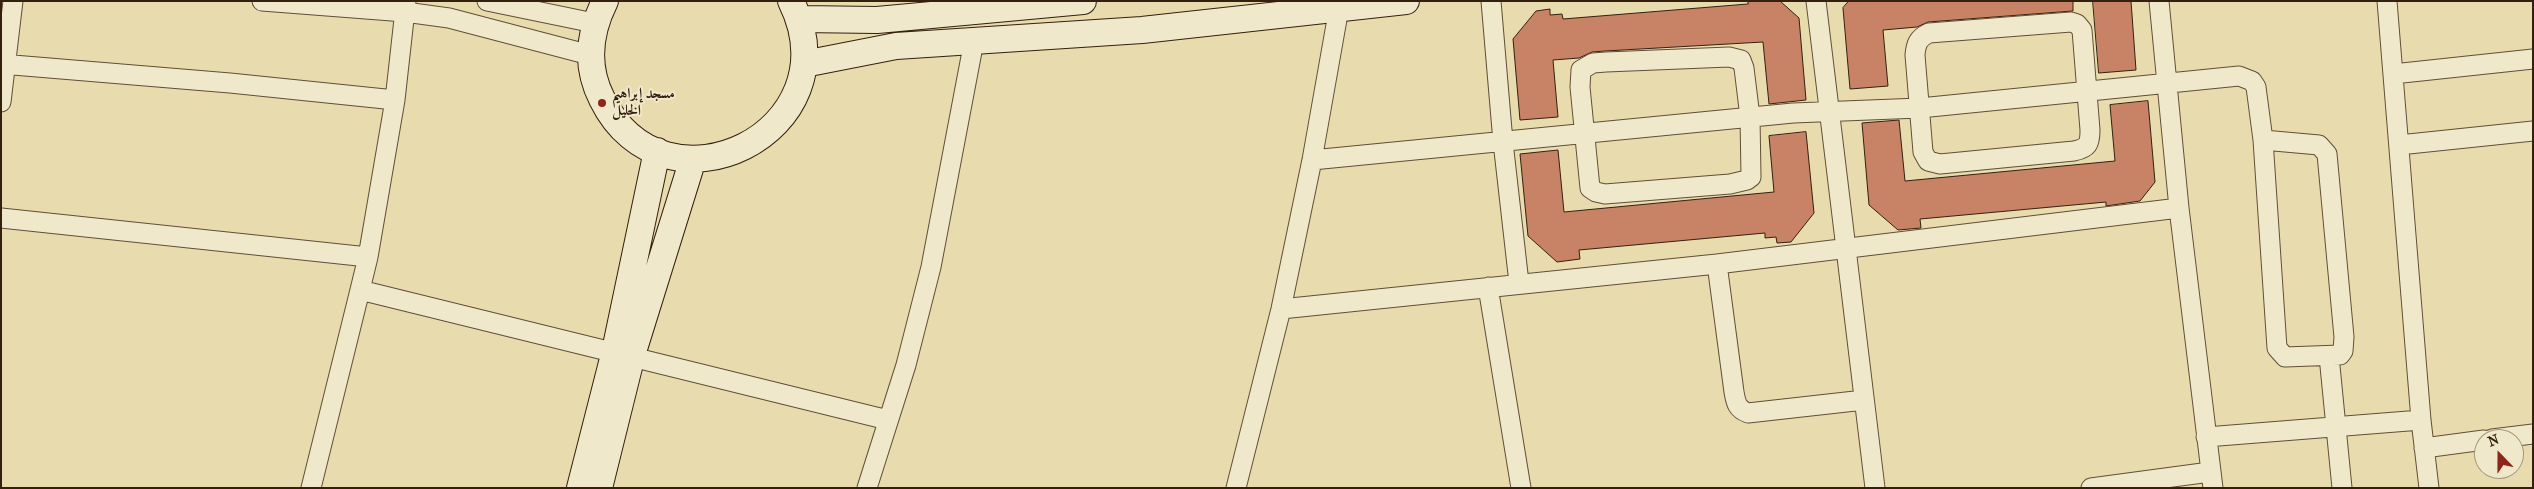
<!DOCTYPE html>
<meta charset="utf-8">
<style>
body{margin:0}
#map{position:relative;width:2534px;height:489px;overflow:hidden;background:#e8dbae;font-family:"IM FELL French Canon",serif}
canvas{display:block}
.frame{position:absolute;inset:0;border:2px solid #33200f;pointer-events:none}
.north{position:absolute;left:2474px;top:429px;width:50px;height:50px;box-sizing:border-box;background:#f0e8ca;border:1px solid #a4987f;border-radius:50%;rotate:338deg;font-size:14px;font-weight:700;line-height:20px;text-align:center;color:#33200f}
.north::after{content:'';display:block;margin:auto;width:18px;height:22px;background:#8f2418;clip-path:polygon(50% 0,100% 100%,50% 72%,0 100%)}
</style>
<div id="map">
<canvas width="2534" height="489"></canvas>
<div class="frame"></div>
<div class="north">N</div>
</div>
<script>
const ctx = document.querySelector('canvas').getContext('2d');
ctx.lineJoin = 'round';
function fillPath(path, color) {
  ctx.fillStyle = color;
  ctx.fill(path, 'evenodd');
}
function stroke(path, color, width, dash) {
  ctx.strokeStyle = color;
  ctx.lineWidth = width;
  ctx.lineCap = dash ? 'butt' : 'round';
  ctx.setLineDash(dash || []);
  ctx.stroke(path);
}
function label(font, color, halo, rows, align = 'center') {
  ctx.font = font + ' "IM FELL French Canon",Amiri,serif';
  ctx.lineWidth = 4;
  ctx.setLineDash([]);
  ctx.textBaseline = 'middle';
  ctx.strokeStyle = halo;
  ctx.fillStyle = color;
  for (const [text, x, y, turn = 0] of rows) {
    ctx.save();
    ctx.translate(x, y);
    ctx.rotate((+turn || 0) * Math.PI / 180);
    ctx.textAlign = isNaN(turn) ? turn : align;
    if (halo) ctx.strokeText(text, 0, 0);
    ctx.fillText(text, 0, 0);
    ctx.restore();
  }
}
const building = new Path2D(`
 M1748,1H1780L1799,18L1806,100L1769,104L1763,42L1605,51L1592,52L1579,58L1553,60L1558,117L1520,120L1513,39L1536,11L1550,9V15L1562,14L1563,19L1748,4Z
 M1849,1H2073V11L1928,22L1917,27L1883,30L1888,86L1850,89L1843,8Z
 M2093,1H2131L2136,70L2099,73Z
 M2148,101L2155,182L2140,201L2106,206V202L1920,219L1921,228L1898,230L1869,205L1862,123L1899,120L1905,181L2115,161L2110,105Z
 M1806,132L1814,213L1791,242L1777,243L1776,237L1765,238V233L1579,250L1580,259L1557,262L1528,236L1520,154L1558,150L1564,212L1774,192L1769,136Z`);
const street = new Path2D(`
 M262,1L405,12L449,18L590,55
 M487,1L594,23
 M1491,1L1503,142L1519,283
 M1816,1L1875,488
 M2159,1L2179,208L2213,488
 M2387,1L2421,420L2429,488
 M2071,22L2077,24L2082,30L2090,130C2090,144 2088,148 2074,151L1940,164L1928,161L1923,152L1915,55C1916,44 1918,38 1929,33Z
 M1729,57L1741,60L1744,68L1750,117L1751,177L1747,180L1730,184L1605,194L1596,192L1590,188L1580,87L1581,70L1593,63L1606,62Z
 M1,64L230,83L395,100
 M2393,74L2533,59
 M1,102L13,1
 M2263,140L2319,145L2327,154L2344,337L2343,351L2340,355L2285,357L2277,348Z
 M2399,145L2533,131
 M1312,160L1793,113L1920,108L2239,76L2252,81L2256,87L2263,140
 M1,218L368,257L395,100L406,1
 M368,257L360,290L888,420
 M1717,264L1734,392C1736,403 1737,409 1748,413L1864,400
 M1488,287L1521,488
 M1281,309L1717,264L2179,208
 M2329,356L2342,488
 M2206,437L2421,420
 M2492,439L2533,434
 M2424,448L2484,440
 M311,488L360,290
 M867,488L906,365L931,267L974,41
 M1236,488L1281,309L1312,160L1339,8
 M2091,488L2210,472`);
const secondary = new Path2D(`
 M605,1C589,33 585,66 602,99C664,225 856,132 791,1
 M800,19L877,20L1083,1
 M804,64L896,46L1142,30L1406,1
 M580,488L615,351L657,151
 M599,488L632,355L693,159`);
const markers = [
 [602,103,5,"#8f2418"]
];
const poiNames = [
 ["مسجد إبراهيم",612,94],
 ["الخليل",612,111]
];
fillPath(building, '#c88266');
stroke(building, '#33200f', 1);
stroke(street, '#604f37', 21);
stroke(secondary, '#33200f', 28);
stroke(street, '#f0e8ca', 19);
stroke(secondary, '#f0e8ca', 26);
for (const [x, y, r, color] of markers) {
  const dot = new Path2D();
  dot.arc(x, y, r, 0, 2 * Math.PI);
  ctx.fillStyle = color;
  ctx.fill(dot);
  stroke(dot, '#f0e8ca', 2);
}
label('bold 15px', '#33200f', '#f0e8ca', poiNames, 'left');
</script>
